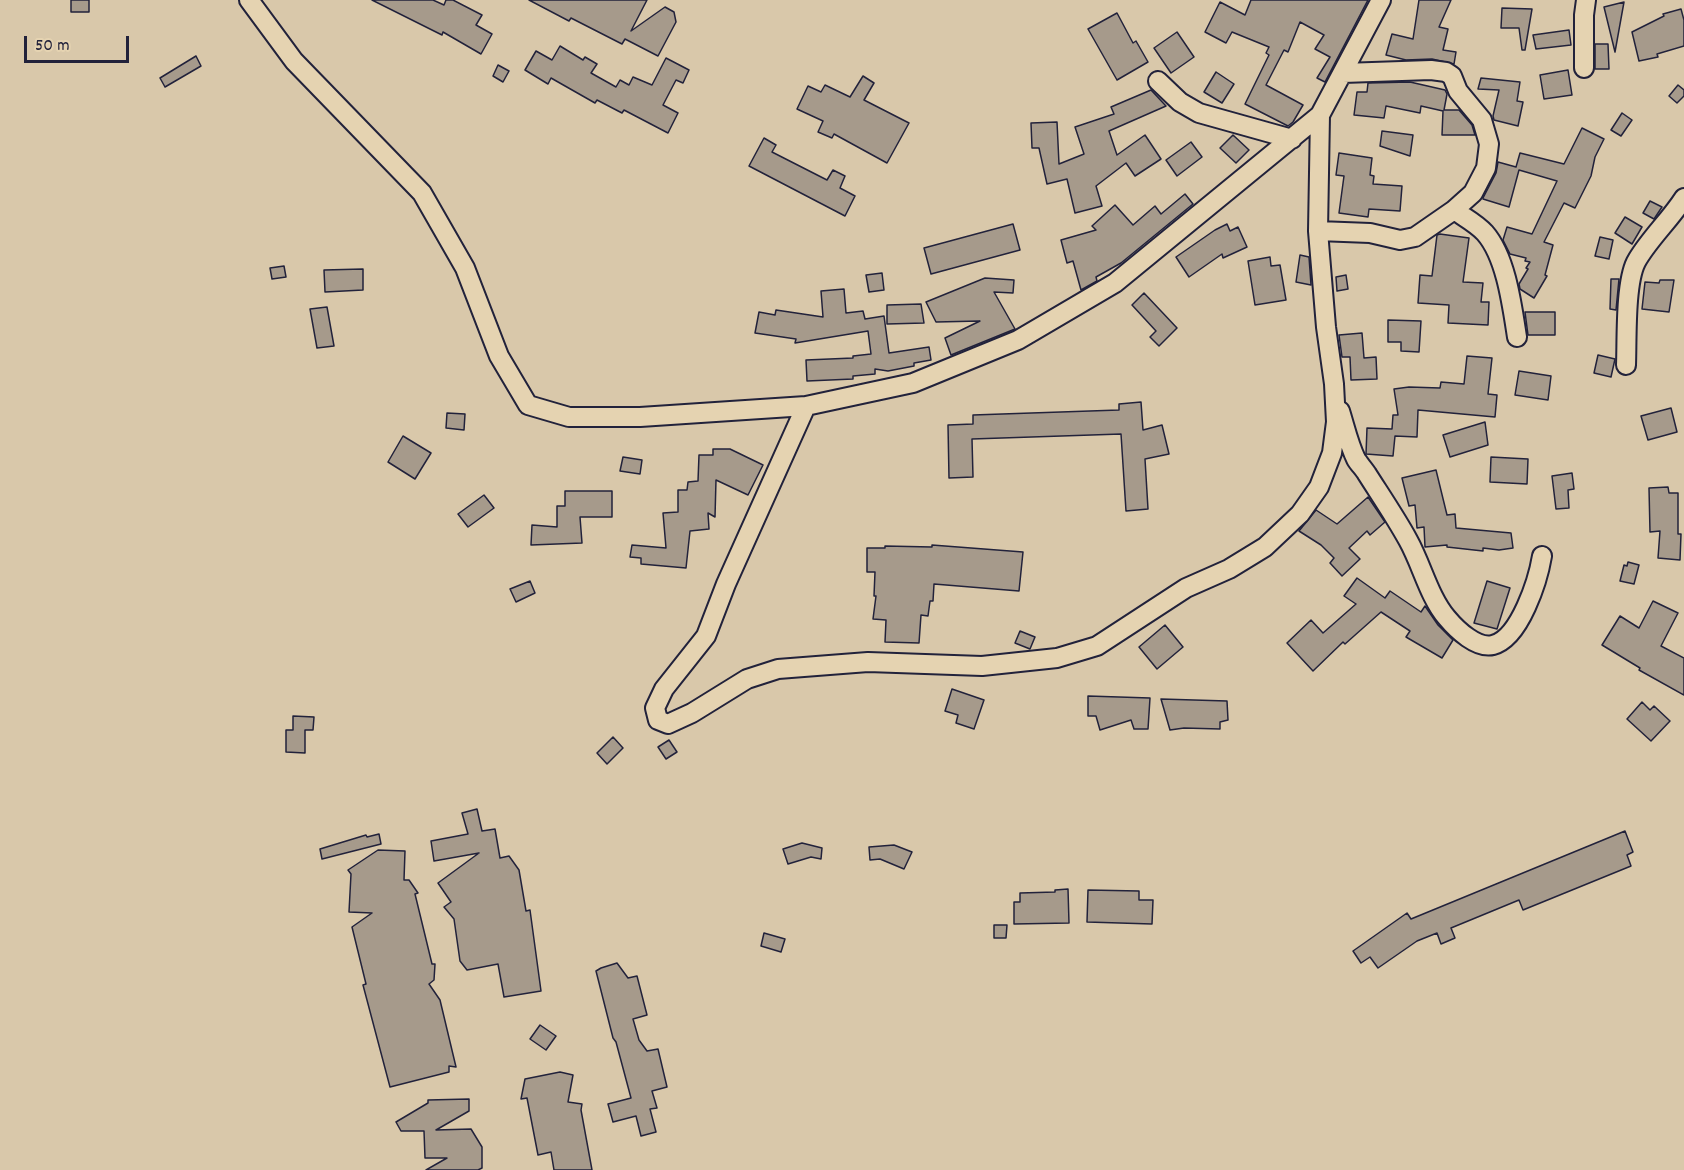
<!DOCTYPE html>
<style>
body{margin:0}
#map{position:relative;width:1684px;height:1170px;overflow:hidden;background:#d9c8aa;font-family:Dekko,sans-serif}
canvas{display:block}
.scale{position:absolute;left:24px;top:36px;width:105px;height:27px;box-sizing:border-box;border:3px solid #22223b;border-top:0;padding-left:8px;font-size:18px;line-height:21px;white-space:nowrap;color:#22223b;-webkit-text-stroke:4px #e5d3b1;paint-order:stroke}
</style>
<div id="map">
<canvas width="1684" height="1170"></canvas>
<div class="scale">50 m</div>
</div>
<script>
const ctx = document.querySelector('canvas').getContext('2d');
ctx.lineJoin = 'round';
function fillPath(path, color) {
  ctx.fillStyle = color;
  ctx.fill(path, 'evenodd');
}
function stroke(path, color, width, dash) {
  ctx.strokeStyle = color;
  ctx.lineWidth = width;
  ctx.lineCap = dash ? 'butt' : 'round';
  ctx.setLineDash(dash || []);
  ctx.stroke(path);
}
const building = new Path2D(`
 M71,0H89V12H71Z
 M372,0H433L444,5L446,0H453L482,15L476,25L492,34L481,54L443,32L442,35Z
 M529,0H647L631,31L665,7L674,12L676,22L658,56L625,39L622,44L571,18L569,21Z
 M1251,0H1368L1325,82L1317,78L1330,57L1315,49L1324,35L1300,22L1288,52L1284,50L1266,85L1303,105L1293,122L1288,126L1245,104L1269,55L1266,53L1269,47L1232,32L1226,43L1205,32L1220,2L1245,15Z
 M1419,0H1451L1439,27L1448,29L1443,50L1456,52L1454,64L1432,59L1406,60L1386,55L1392,34L1413,39Z
 M1624,2L1615,52L1604,7Z
 M1502,8L1532,9L1525,50H1522L1519,28H1501Z
 M1681,9L1684,20V46L1657,54L1658,57L1639,61L1632,32L1664,16L1663,14Z
 M1117,13L1133,43L1136,41L1148,62L1117,80L1088,29Z
 M1569,30L1571,45L1536,49L1533,35Z
 M1177,32L1194,57L1171,73L1154,48Z
 M1595,44H1608L1609,69H1595Z
 M560,46L583,60L585,57L597,64L591,73L616,87L620,80L629,85L633,77L652,85L666,58L689,70L683,83L676,80L663,105L678,113L668,133L624,110L622,113L597,100L595,103L551,78L548,84L525,70L536,51L552,60Z
 M196,56L201,66L165,87L160,78Z
 M498,65L509,71L503,82L493,76Z
 M1568,70L1572,95L1544,99L1540,75Z
 M1216,72L1234,84L1222,103L1204,92Z
 M863,76L874,83L864,100L909,123L887,163L834,134L832,138L818,132L823,121L797,109L808,86L821,92L825,85L850,97Z
 M1481,78L1520,82L1517,101L1523,102L1518,126L1494,120L1493,116L1499,90L1478,89Z
 M1410,82L1445,90L1447,94L1444,110H1459L1472,125L1475,135H1442L1443,111L1421,106L1420,113L1386,106L1384,118L1354,115L1357,92H1367L1368,83Z
 M1678,85L1684,90V96L1677,103L1669,96Z
 M1151,90L1166,106L1109,131L1117,155L1145,135L1161,159L1135,176L1126,163L1096,186L1102,206L1075,213L1067,179L1047,184L1039,148H1032L1031,123L1057,122L1059,164L1084,154L1075,127L1114,114L1111,107Z
 M1622,113L1632,120L1621,136L1611,130Z
 M1582,128L1604,139L1595,157L1591,176L1575,208L1564,203L1544,242L1553,245L1545,275L1547,276L1534,298L1520,289L1519,284L1528,269L1526,268L1530,262L1525,261L1526,258L1510,254L1503,240L1507,227L1532,234L1557,181L1519,170L1509,207L1483,199V198L1496,173L1498,162L1516,167L1520,153L1564,164Z
 M1382,131L1413,135L1410,156L1380,146Z
 M1233,135L1249,150L1236,163L1220,148Z
 M764,138L776,145L772,152L827,180L833,170L845,176L840,188L855,196L845,216L749,166Z
 M1191,142L1202,157L1177,176L1166,160Z
 M1339,153L1372,158L1370,175L1374,176L1373,184L1402,186L1400,211L1369,209L1368,217L1339,213L1344,176L1336,175Z
 M1185,194L1193,204L1121,263L1096,277L1097,281L1081,290L1073,261L1067,263L1061,240L1096,230L1092,226L1115,205L1133,225L1155,206L1161,214Z
 M1650,201L1662,207L1654,219L1643,213Z
 M1625,217L1642,227L1632,244L1615,233Z
 M1013,224L1020,250L931,274L924,248Z
 M1227,224L1230,231L1238,227L1247,247L1223,258L1222,254L1189,277L1176,257L1215,230Z
 M1440,234L1469,238L1463,282L1483,283L1481,302H1489L1488,325L1448,323L1449,305L1418,303L1420,275L1432,276L1437,235Z
 M1600,237L1613,240L1609,259L1595,256Z
 M1300,255L1309,257L1311,285L1296,282Z
 M1270,257L1271,266L1280,265L1286,300L1255,305L1248,261Z
 M284,266L286,277L272,279L270,268Z
 M363,269V290L325,292L324,270Z
 M882,273L884,290L869,292L866,275Z
 M1346,275L1348,289L1337,291L1336,277Z
 M985,278L1014,280L1013,293L994,292L1015,329L951,355L945,338L980,321L936,322L926,302Z
 M1611,279H1619L1616,310L1610,309Z
 M1660,280H1674L1669,312L1642,309L1645,282L1659,283Z
 M844,289L846,313L863,311L865,319L884,316L889,353L929,347L931,360L914,363V366L888,371L875,369V374L853,376V379L807,381L806,360L853,358V356L871,354L868,331L795,343L796,339L755,333L759,312L775,315L776,310L823,317L821,291Z
 M1144,293L1177,328L1159,346L1150,337L1156,331L1132,305Z
 M921,304L924,323L887,324V305Z
 M327,307L334,346L317,348L310,309Z
 M1525,312H1555V335H1528Z
 M1388,320L1421,321L1419,352L1401,351V342H1388Z
 M1362,333L1364,358L1376,357L1377,379L1351,380L1350,357H1342L1339,335Z
 M1598,355L1615,359L1611,377L1594,373Z
 M1467,356L1492,358L1488,394L1497,395L1495,417L1418,410L1417,437L1395,436L1393,456L1366,454L1367,428L1392,429L1393,415H1398L1394,389L1409,387L1440,388L1441,382L1464,384Z
 M1519,371L1551,376L1548,400L1515,395Z
 M1141,402L1143,430L1162,425L1169,454L1145,459L1148,509L1126,511L1121,434L972,439L973,477L949,478L948,425L973,424V415L1119,410V404Z
 M1671,408L1677,432L1648,440L1641,416Z
 M447,413L465,414L464,430L446,428Z
 M1485,422L1488,445L1450,457L1443,435Z
 M403,436L431,453L415,479L388,462Z
 M713,449H730L763,465L748,495L716,480L715,517L708,513L709,529L690,531L686,568L641,564V558L630,557L632,545L666,548L663,513L678,512V490H687L688,482L698,481L699,455H713Z
 M623,457L642,460L640,474L620,471Z
 M1491,457L1528,459L1527,484L1490,482Z
 M1436,470L1447,515L1455,514L1456,528L1511,533L1513,548L1499,550L1483,548V551L1447,547V545L1425,547L1424,527L1417,528L1415,505L1409,506L1402,478Z
 M1572,473L1574,489L1568,490L1569,508L1556,509L1552,476Z
 M1668,487L1669,493H1678V534H1681L1680,560L1658,558L1660,531L1650,532L1649,488Z
 M565,491H612V517H580L582,543L531,545L532,525L557,527V506H565Z
 M484,495L494,508L468,527L458,514Z
 M1368,497L1385,522L1370,535L1367,531L1349,548L1360,559L1342,576L1330,563L1334,558L1321,545L1299,531L1316,510L1337,524Z
 M932,545L1023,552L1019,591L934,584L933,601H930L928,616L921,615L919,643L885,642L886,620L873,619L876,596H874L875,572H867V548H885V546L932,547Z
 M1628,562L1639,565L1634,584L1620,581L1624,565L1627,566Z
 M1357,578L1385,598L1390,591L1421,612L1425,606L1438,625L1453,640L1442,658L1406,637L1410,631L1381,612L1345,644L1343,642L1313,671L1287,643L1311,620L1323,633L1356,604L1344,596Z
 M530,581L535,593L516,602L510,589Z
 M1487,581L1510,588L1497,629L1474,623Z
 M1653,601L1678,613L1661,646L1684,658V695L1639,670L1640,668L1602,645L1620,616L1639,628Z
 M1165,625L1183,647L1157,669L1139,647Z
 M1020,631L1035,637L1030,649L1015,643Z
 M952,689L984,700L974,729L956,723L958,715L945,711Z
 M1088,696L1150,698L1148,729H1134L1131,720L1100,730L1096,716H1088Z
 M1161,699L1227,701L1228,720L1220,722V729L1184,728L1170,730Z
 M1642,702L1650,710L1654,706L1670,721L1651,741L1627,719Z
 M293,716L314,717L313,730H305V753L286,752V730H293Z
 M613,737L623,748L607,764L597,753Z
 M669,740L677,752L666,759L658,747Z
 M477,809L482,831L495,829L500,858L509,856L519,870L526,911L530,910L541,991L504,997L498,964L467,970L460,961L454,919L444,907L451,902L438,883L479,853L434,861L431,841L468,834L462,813Z
 M1625,831L1633,852L1627,855L1631,866L1523,910L1519,900L1451,928L1455,938L1441,944L1437,933L1417,941L1378,968L1370,957L1361,963L1353,951L1407,913L1411,919Z
 M379,834L381,844L322,859L320,849L366,835L367,837Z
 M802,843L822,848L821,859L811,857L788,864L783,849Z
 M894,845L912,852L904,869L880,859L870,860L869,847Z
 M378,850L405,851L404,880H409L418,893L415,894L432,964H435L434,980L429,984L440,1000L456,1067L449,1066V1072L390,1087L363,985L366,984L352,927L372,913L349,912L351,874L348,870Z
 M1068,889L1069,923L1014,924V902H1020V893L1055,892V890Z
 M1088,890L1139,891V900H1153L1152,924L1087,922Z
 M994,925H1007L1006,938H994Z
 M764,933L785,939L781,952L761,946Z
 M617,963L628,978L637,976L647,1015L633,1019L639,1040L647,1051L658,1049L667,1087L652,1091L657,1108L650,1109L656,1132L641,1136L636,1116L613,1122L608,1104L631,1098L616,1042L613,1038L596,971L601,968Z
 M540,1025L556,1036L546,1050L530,1039Z
 M560,1072L573,1075L568,1102L582,1104L581,1110L592,1170H554L551,1152L538,1155L527,1098L521,1099L525,1079Z
 M469,1099V1111L436,1130L471,1129L482,1147V1168L478,1170H426L447,1158H425L424,1131H401L396,1122L428,1103V1100Z`);
const minor = new Path2D(`
 M249,0L294,61L422,193L465,268L499,356L528,405L569,417H640L806,406L913,383L1018,340L1115,283L1320,115L1381,0
 M1584,68V15L1586,0
 M1158,81L1180,102L1199,113L1292,139
 M1454,210C1464,217 1477,224 1485,233C1506,257 1512,305 1517,337
 M1318,231L1370,233L1400,240L1415,237L1454,210L1473,193L1486,168L1489,144L1482,120L1458,91L1452,76L1446,72L1431,70L1343,73
 M1626,365C1627,339 1625,284 1636,262C1648,240 1670,220 1684,198
 M806,406L726,584L706,636L664,689L655,708L658,720L668,724L692,713L747,679L778,669L868,662L982,666L1057,658L1097,646L1186,588L1229,569L1265,547L1300,514L1319,487L1332,453L1336,422L1334,384L1326,327L1318,231L1320,115
 M1340,411C1345,427 1349,445 1356,459C1359,464 1364,469 1367,474C1381,496 1396,518 1408,540C1422,565 1429,597 1447,618C1457,630 1477,649 1493,645C1520,638 1538,580 1542,556`);
fillPath(building, '#a69a8b');
stroke(building, '#22223b', 1.5);
stroke(minor, '#22223b', 22);
stroke(minor, '#e5d3b1', 18);
</script>
